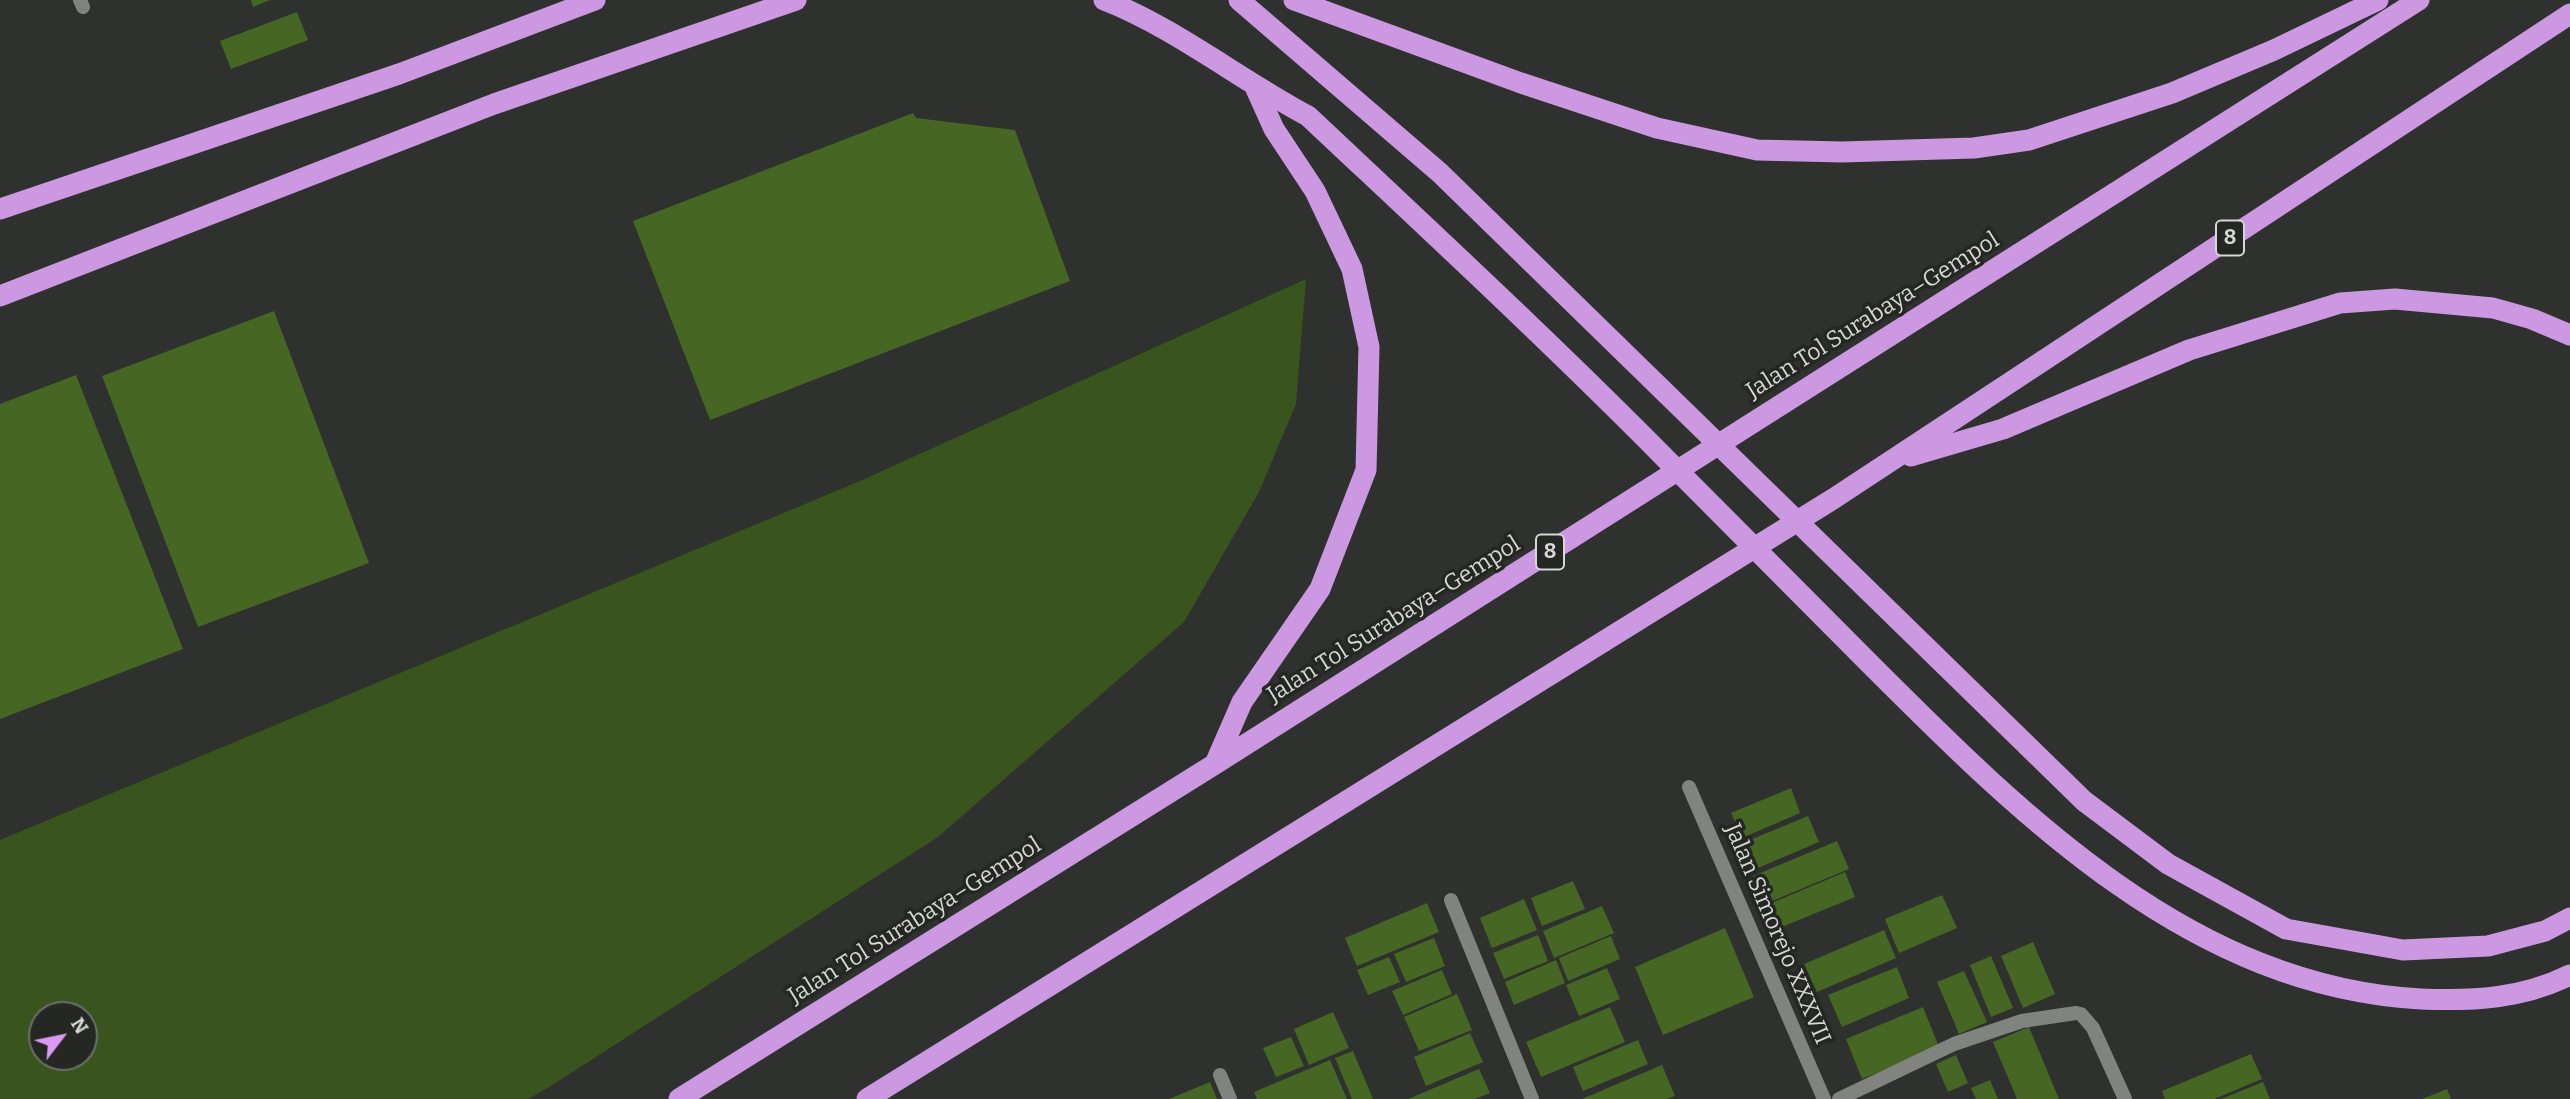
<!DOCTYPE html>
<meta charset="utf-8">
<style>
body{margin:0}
#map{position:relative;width:2570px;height:1099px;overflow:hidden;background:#2e312d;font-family:Bitter,serif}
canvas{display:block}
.north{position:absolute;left:28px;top:1001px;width:70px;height:70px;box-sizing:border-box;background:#252723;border:2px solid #6c6e6a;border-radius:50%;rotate:58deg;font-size:19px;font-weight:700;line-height:28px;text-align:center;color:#d7d8d5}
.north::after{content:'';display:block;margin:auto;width:24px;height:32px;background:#db99f5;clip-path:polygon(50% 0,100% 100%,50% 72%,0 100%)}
</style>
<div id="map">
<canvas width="2570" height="1099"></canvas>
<div class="north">N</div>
</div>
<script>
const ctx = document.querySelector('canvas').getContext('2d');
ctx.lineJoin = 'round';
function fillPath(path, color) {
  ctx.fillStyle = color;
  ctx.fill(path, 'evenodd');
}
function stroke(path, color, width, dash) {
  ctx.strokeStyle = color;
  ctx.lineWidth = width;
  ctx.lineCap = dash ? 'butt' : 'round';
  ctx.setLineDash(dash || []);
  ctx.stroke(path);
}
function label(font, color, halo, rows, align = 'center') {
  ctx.font = font + ' Bitter,serif';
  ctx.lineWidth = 7;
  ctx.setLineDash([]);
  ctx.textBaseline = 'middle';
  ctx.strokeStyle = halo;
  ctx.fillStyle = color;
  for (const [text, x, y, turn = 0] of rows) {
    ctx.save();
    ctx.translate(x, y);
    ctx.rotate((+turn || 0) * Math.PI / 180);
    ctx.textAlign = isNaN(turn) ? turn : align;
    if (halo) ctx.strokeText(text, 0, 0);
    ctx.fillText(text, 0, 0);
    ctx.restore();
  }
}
const green = new Path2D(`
 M1306,279L1296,404L1259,492L1184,622L938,837L546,1089L528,1099H0V840L860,481ZM42,1015H84V1057H42Z`);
const building = new Path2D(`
 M251,0H270L253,7Z
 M297,12L308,40L231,69L220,41Z
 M913,113L916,118L1015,130L1070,281L710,420L633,221Z
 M274,311L369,563L198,627L102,376Z
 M76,375L183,649L0,719V404Z
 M1791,788L1800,813L1742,838L1731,813Z
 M1808,816L1819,842L1751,871L1740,844Z
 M1837,841L1849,869L1765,904L1753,876Z
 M1845,872L1855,897L1777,929L1767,905Z
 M1573,881L1585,909L1542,926L1531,898Z
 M1942,895L1957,928L1899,953L1885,919Z
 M1524,899L1537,930L1492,948L1480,918Z
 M1427,903L1439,932L1357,966L1345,938Z
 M1602,906L1614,933L1554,958L1543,931Z
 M1725,928L1754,997L1663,1035L1635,967Z
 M1884,930L1896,958L1817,992L1804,964Z
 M1538,935L1548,961L1504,979L1493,953Z
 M1611,936L1620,959L1568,981L1559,958Z
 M1434,938L1445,966L1406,982L1394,954Z
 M2033,942L2055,994L2023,1008L2001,956Z
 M1991,956L2013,1008L1991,1017L1970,965Z
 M1389,957L1400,982L1368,995L1357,970Z
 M1556,960L1565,983L1514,1005L1505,982Z
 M1897,967L1909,998L1842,1027L1828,995Z
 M1607,968L1620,999L1579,1016L1566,985Z
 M1442,970L1452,994L1403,1015L1392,991Z
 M1964,971L1987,1022L1959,1034L1937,982Z
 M1457,994L1472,1030L1419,1051L1404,1017Z
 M1610,1007L1625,1042L1541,1077L1526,1042Z
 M1923,1007L1939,1047L1862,1079L1846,1039Z
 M1333,1012L1349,1048L1309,1065L1294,1029Z
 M2029,1027L2059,1099H2017L1993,1042Z
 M1470,1033L1483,1062L1426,1086L1414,1057Z
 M1291,1037L1304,1066L1276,1077L1263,1048Z
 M1638,1040L1648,1064L1583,1091L1573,1067Z
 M1353,1051L1373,1099H1352L1335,1058Z
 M2251,1054L2262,1079L2214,1099H2165L2162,1091Z
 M1956,1055L1968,1083L1948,1092L1936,1064Z
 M1330,1060L1347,1099H1257L1254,1092Z
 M1662,1065L1675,1096L1667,1099H1582Z
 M1479,1069L1490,1093L1475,1099H1408Z
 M1990,1080L1998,1099H1976L1971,1088Z
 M1210,1082L1217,1099H1169Z
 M2263,1082L2270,1099H2221Z
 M2447,1089L2451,1099H2422Z`);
const minor = new Path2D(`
 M80,0L83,7
 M1689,787L1824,1099
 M1451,900L1532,1099
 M1220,1075L1230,1099
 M1839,1099L1954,1044L2022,1021L2076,1013L2081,1014L2093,1028L2125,1099`);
const motorway = new Path2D(`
 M1104,0C1172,26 1242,81 1308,116C1427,228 1547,339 1662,455C1732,525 1802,595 1872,666C2024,818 2194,987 2421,999C2474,1001 2521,999 2570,975
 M1239,0L1440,173L2084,801L2168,864L2286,929L2403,950L2488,946L2545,931L2570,918
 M1294,0L1521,83L1657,128L1757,150L1842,152L1974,148L2029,140L2172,93L2274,50L2378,0
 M0,209L399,74L595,0
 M0,296L494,104L796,0
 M1911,456L2003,429L2189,350L2340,303L2395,299L2493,308L2532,319L2570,335
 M1215,764L1242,702L1320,589L1366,470L1369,347L1352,269L1315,191L1274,129L1256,89
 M679,1099L1215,764L2419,0
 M867,1099L1833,499L2570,14`);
const shields = [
 [2230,238,28],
 [1550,552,28]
];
const shieldNames = [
 ["8",2230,238],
 ["8",1550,552]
];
const streetNames = [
 ["Jalan Tol Surabaya–Gempol",1873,316,-32],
 ["Jalan Tol Surabaya–Gempol",1394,620,-32],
 ["Jalan Tol Surabaya–Gempol",915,921,-32],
 ["Jalan Simorejo XXXVII",1777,934,67]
];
fillPath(green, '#39551d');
fillPath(building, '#456723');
stroke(minor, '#81847e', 14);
stroke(motorway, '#cd98e2', 21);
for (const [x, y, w] of shields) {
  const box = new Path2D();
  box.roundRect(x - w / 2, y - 17.5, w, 35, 5);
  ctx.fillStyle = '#252723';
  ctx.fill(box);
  stroke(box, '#d7d8d5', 2);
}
label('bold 21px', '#d7d8d5', null, shieldNames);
label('23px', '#d7d8d5', '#252723', streetNames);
</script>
